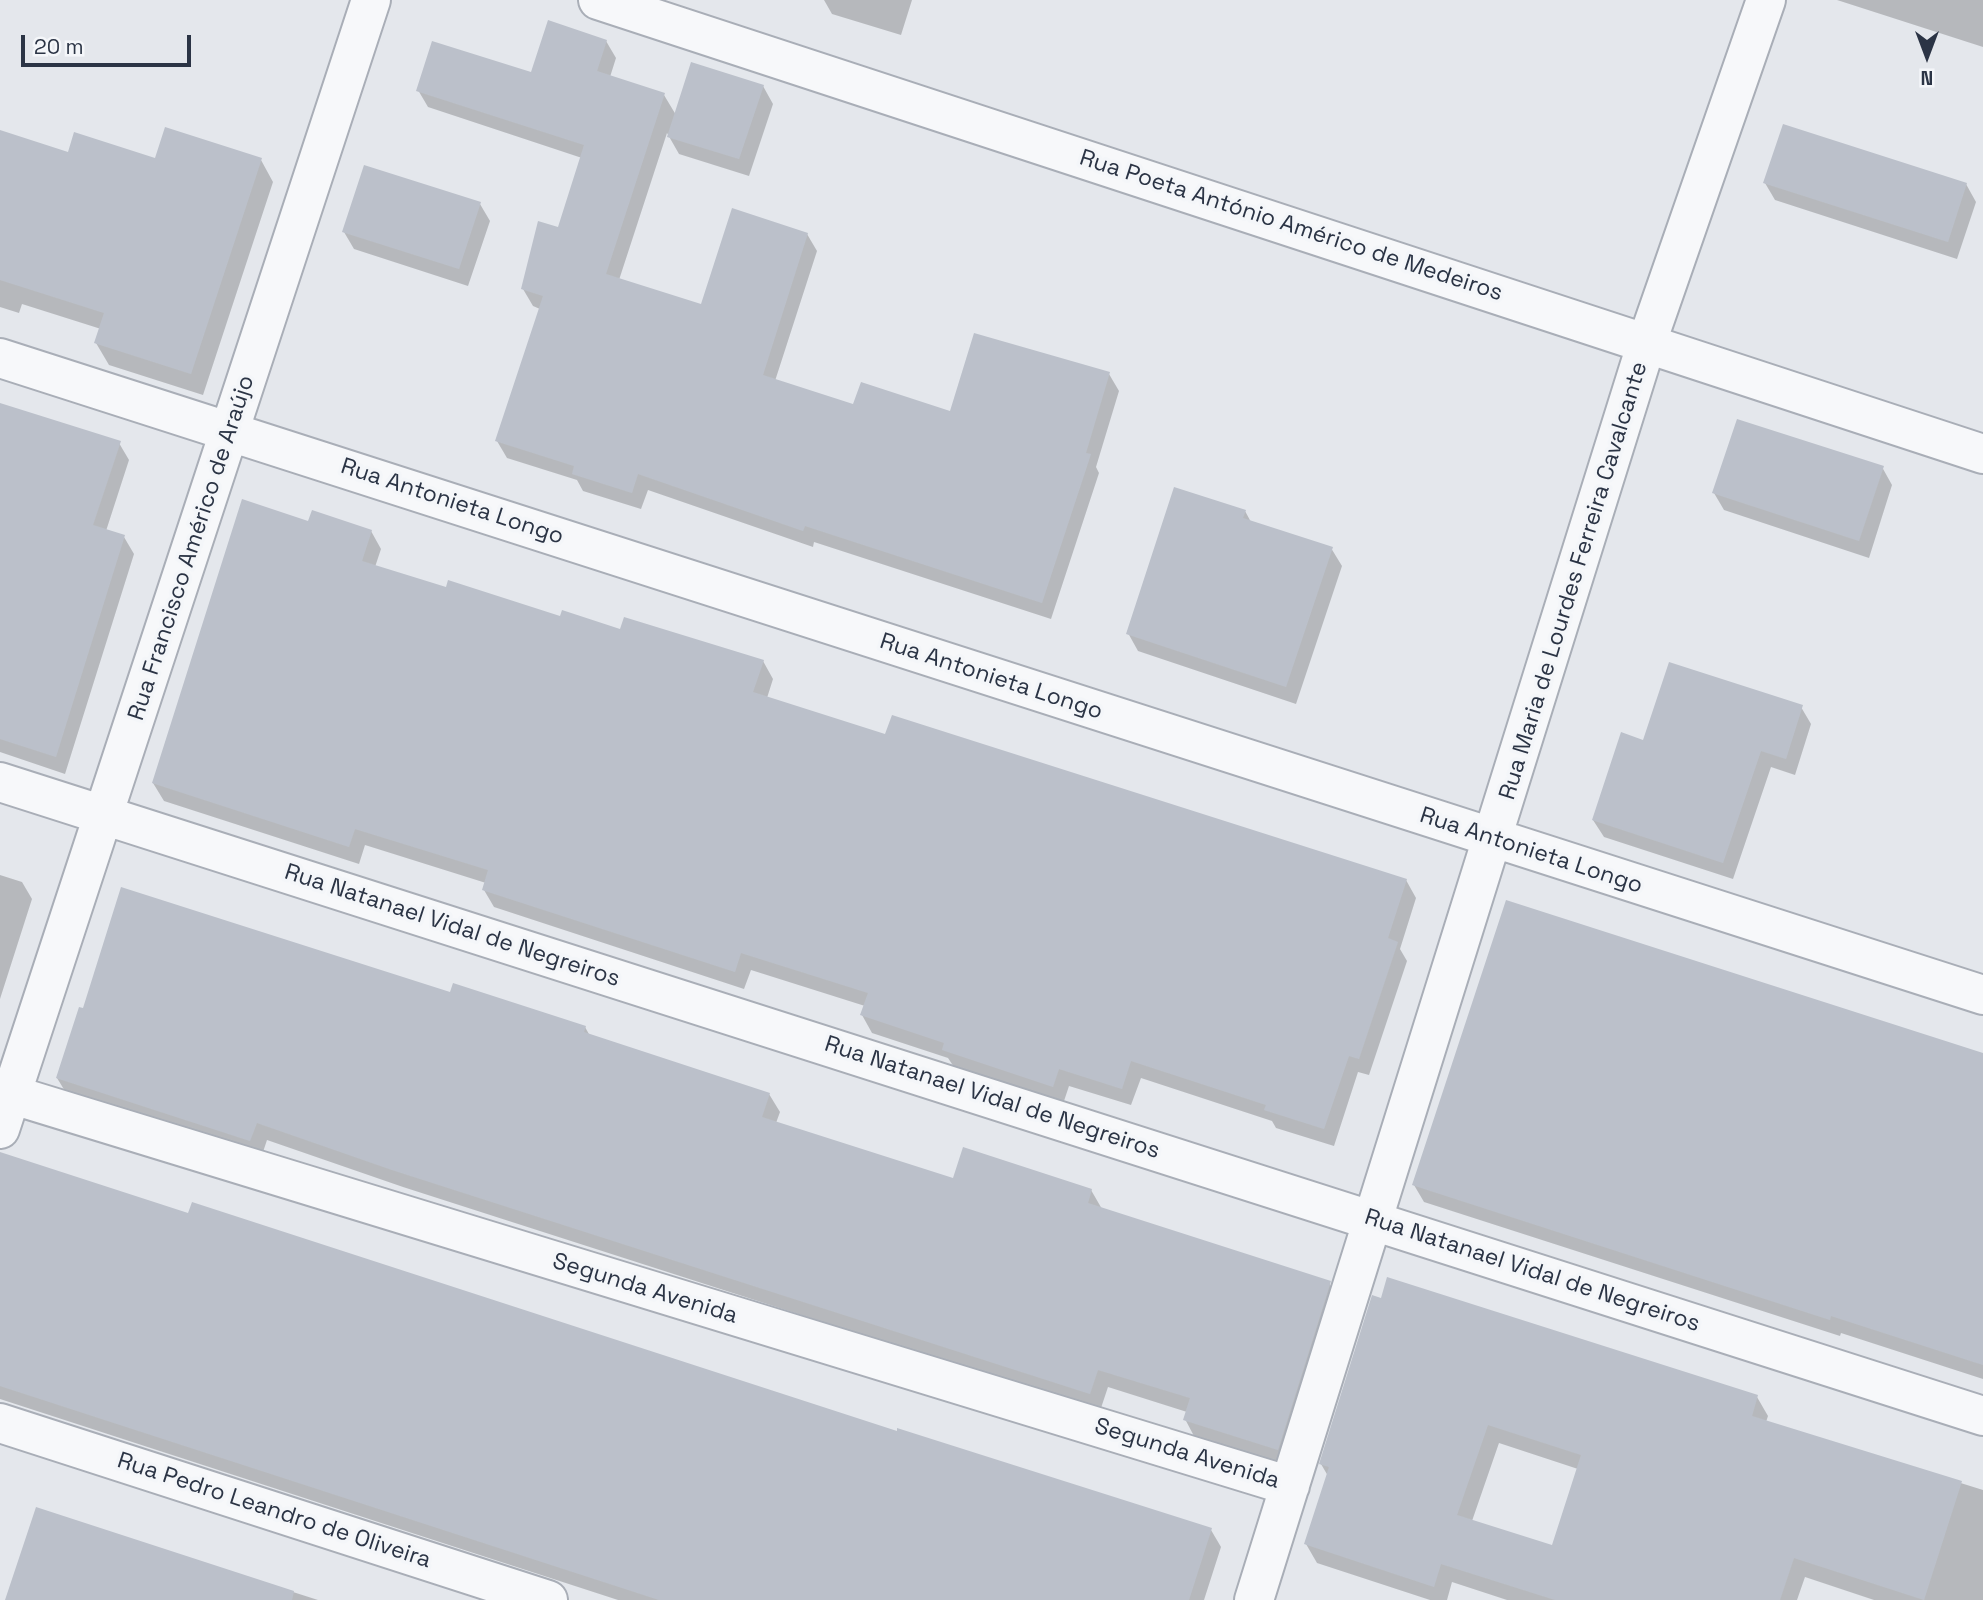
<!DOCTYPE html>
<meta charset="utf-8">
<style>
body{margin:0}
#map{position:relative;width:1983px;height:1600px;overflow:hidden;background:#e4e7ec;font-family:"Space Grotesk",sans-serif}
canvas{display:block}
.north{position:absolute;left:1892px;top:21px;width:70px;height:70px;-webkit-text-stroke:5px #f4f6f9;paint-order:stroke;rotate:180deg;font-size:19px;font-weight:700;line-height:28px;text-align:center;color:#2b3445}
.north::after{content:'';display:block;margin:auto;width:24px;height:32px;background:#2b3445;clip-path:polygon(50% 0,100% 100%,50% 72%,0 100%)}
.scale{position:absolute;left:21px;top:35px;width:170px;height:32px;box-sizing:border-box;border:4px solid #2b3445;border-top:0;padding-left:9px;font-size:21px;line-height:24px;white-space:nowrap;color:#2b3445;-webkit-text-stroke:5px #f4f6f9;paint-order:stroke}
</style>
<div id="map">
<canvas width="1983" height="1600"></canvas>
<div class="north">N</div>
<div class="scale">20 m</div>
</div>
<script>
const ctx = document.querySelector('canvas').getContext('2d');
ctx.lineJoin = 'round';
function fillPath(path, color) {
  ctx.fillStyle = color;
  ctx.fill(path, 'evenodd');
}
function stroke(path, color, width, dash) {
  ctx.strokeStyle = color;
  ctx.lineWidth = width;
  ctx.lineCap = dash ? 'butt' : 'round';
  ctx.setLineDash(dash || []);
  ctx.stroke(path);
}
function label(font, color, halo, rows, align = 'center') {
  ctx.font = font + ' "Space Grotesk",sans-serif';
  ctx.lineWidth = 7;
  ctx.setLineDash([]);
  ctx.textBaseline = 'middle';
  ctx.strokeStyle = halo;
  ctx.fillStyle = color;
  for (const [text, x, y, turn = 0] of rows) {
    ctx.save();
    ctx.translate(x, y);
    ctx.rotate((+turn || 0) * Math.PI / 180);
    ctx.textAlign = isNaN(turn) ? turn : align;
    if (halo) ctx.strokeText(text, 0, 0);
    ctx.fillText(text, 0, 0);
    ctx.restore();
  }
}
const shadow = new Path2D(`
 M824,0H912L901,35L832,14Z
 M1837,0H1983V47Z
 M606,41L616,58L610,77L664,95L676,115L763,86L773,104L749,176L679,154L667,133L619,280L702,306L807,234L817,251L775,381L855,406L951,413L1109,374L1119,391L1096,467L1099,473L1051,619L814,542L813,547L648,490L641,509L583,491L577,480L507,458L497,441L540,309L533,306L523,289L559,229L582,158L428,107L418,90L532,74Z
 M0,132L69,154L156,160H261L273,182L203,395L109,365L96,343L101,329L22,304L19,313L0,307Z
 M1765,183L1966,184L1976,202L1957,259L1775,200Z
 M480,204L490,221L468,286L354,249L344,232Z
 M0,404L119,443L129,460L106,531L124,537L134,554L65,774L0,752Z
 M1882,467L1892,485L1869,558L1724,510L1714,493Z
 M1245,511L1251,522L1331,548L1342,566L1296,704L1138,651L1128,633Z
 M309,523L371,531L381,549L375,567L448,590L561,618L763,661L773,679L767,698L886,737L1406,880L1416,898L1400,949L1407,961L1369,1075L1358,1072L1334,1146L1276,1128L1272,1121L1141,1078L1131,1105L1069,1086L1063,1104L954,1067L948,1058L872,1033L862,1015L865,1006L751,970L744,989L494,907L484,890L486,883L365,845L359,864L164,801L153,783Z
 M1801,707L1811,724L1795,775L1771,767L1733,879L1604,837L1593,820L1644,742Z
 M0,875L22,882L32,899L0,999Z
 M451,995L585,1027L590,1036L769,1094L780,1112L776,1123L954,1181L1091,1190L1102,1209L1329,1283L1340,1301L1288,1468L1195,1438L1185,1419L1187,1412L1108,1387L1100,1411L403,1187L267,1140L261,1158L68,1096L57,1078Z
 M1983,1055V1379L1841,1333L1840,1336L1424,1202L1414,1185Z
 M0,1157L1211,1530L1221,1547L1204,1600H618L0,1399Z
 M1373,1297L1757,1397L1768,1416L1766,1422L1983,1490V1600H1874L1805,1577L1797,1600H1507L1452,1582L1447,1600H1430L1317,1563L1306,1544L1328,1476L1321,1464ZM1499,1443L1578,1469L1553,1547L1472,1521Z
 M37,1510L318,1600H7Z`);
const building = new Path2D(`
 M548,20L607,40L597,71L665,93L606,274L701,304L732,208L808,233L763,375L853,404L861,382L950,411L974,333L1110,372L1086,453L1091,454L1042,603L805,526L803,531L638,474L632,493L572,474L574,466L495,441L543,296L521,289L538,221L558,227L584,145L416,91L432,41L531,72Z
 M691,62L764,85L739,159L667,137Z
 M1783,124L1967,183L1948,242L1763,183Z
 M165,127L262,158L191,374L94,343L104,313L0,280V130L68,152L74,132L155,158Z
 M364,165L481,202L459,269L342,232Z
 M0,403L121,441L93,525L125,535L56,757L0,739Z
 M1737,419L1884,466L1859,541L1712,493Z
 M1174,487L1246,510L1243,518L1333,547L1286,687L1126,634Z
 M242,499L308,521L312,510L372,530L362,561L446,587L448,580L560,616L562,610L620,629L624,617L764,660L753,692L885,734L892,715L1407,879L1388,938L1398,942L1359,1059L1349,1056L1324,1129L1264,1110L1266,1105L1131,1061L1122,1089L1059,1069L1053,1087L942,1050L944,1043L860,1015L868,993L741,953L735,972L482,890L488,870L355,829L349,847L152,783Z
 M1669,662L1803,705L1786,759L1761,751L1723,863L1592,820L1621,732L1643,740Z
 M121,887L450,992L453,983L586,1026L584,1032L770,1093L762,1117L953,1178L963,1147L1092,1189L1088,1203L1331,1281L1278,1450L1183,1420L1190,1398L1098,1370L1090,1394L392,1170L257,1123L250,1141L56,1078L79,1007L83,1008Z
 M1506,900L1983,1053V1365L1831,1316L1830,1320L1412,1185Z
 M0,1152L188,1213L192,1202L897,1431V1428L1212,1528L1189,1600H659L0,1386Z
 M1387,1277L1758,1395L1752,1416L1962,1481L1924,1600L1794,1558L1780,1600H1555L1441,1564L1434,1587L1304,1544L1329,1467L1319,1464L1372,1295L1381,1298ZM1488,1425L1581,1455L1552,1545L1457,1515Z
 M36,1507L294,1591L292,1600H5Z`);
const minor = new Path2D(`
 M598,0L1983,454
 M0,358L1983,995
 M0,782L1983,1416
 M0,1091L1290,1486
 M0,1129L371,0
 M0,1423L548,1600
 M1254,1600L1647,342L1766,0`);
const streetNames = [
 ["Rua Poeta António Américo de Medeiros",1291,226,18],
 ["Rua Antonieta Longo",452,502,18],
 ["Rua Francisco Américo de Araújo",192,548,-72],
 ["Rua Maria de Lourdes Ferreira Cavalcante",1574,581,-73],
 ["Rua Antonieta Longo",991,677,18],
 ["Rua Antonieta Longo",1531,851,18],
 ["Rua Natanael Vidal de Negreiros",452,926,18],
 ["Rua Natanael Vidal de Negreiros",992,1098,18],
 ["Rua Natanael Vidal de Negreiros",1532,1271,18],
 ["Segunda Avenida",645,1289,17],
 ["Segunda Avenida",1187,1454,17],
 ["Rua Pedro Leandro de Oliveira",274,1511,18]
];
fillPath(shadow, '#0003');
fillPath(building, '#bbc0ca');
stroke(minor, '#a9aeb7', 42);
stroke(minor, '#f7f8fa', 38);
label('23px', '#2b3445', '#f4f6f9', streetNames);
</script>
